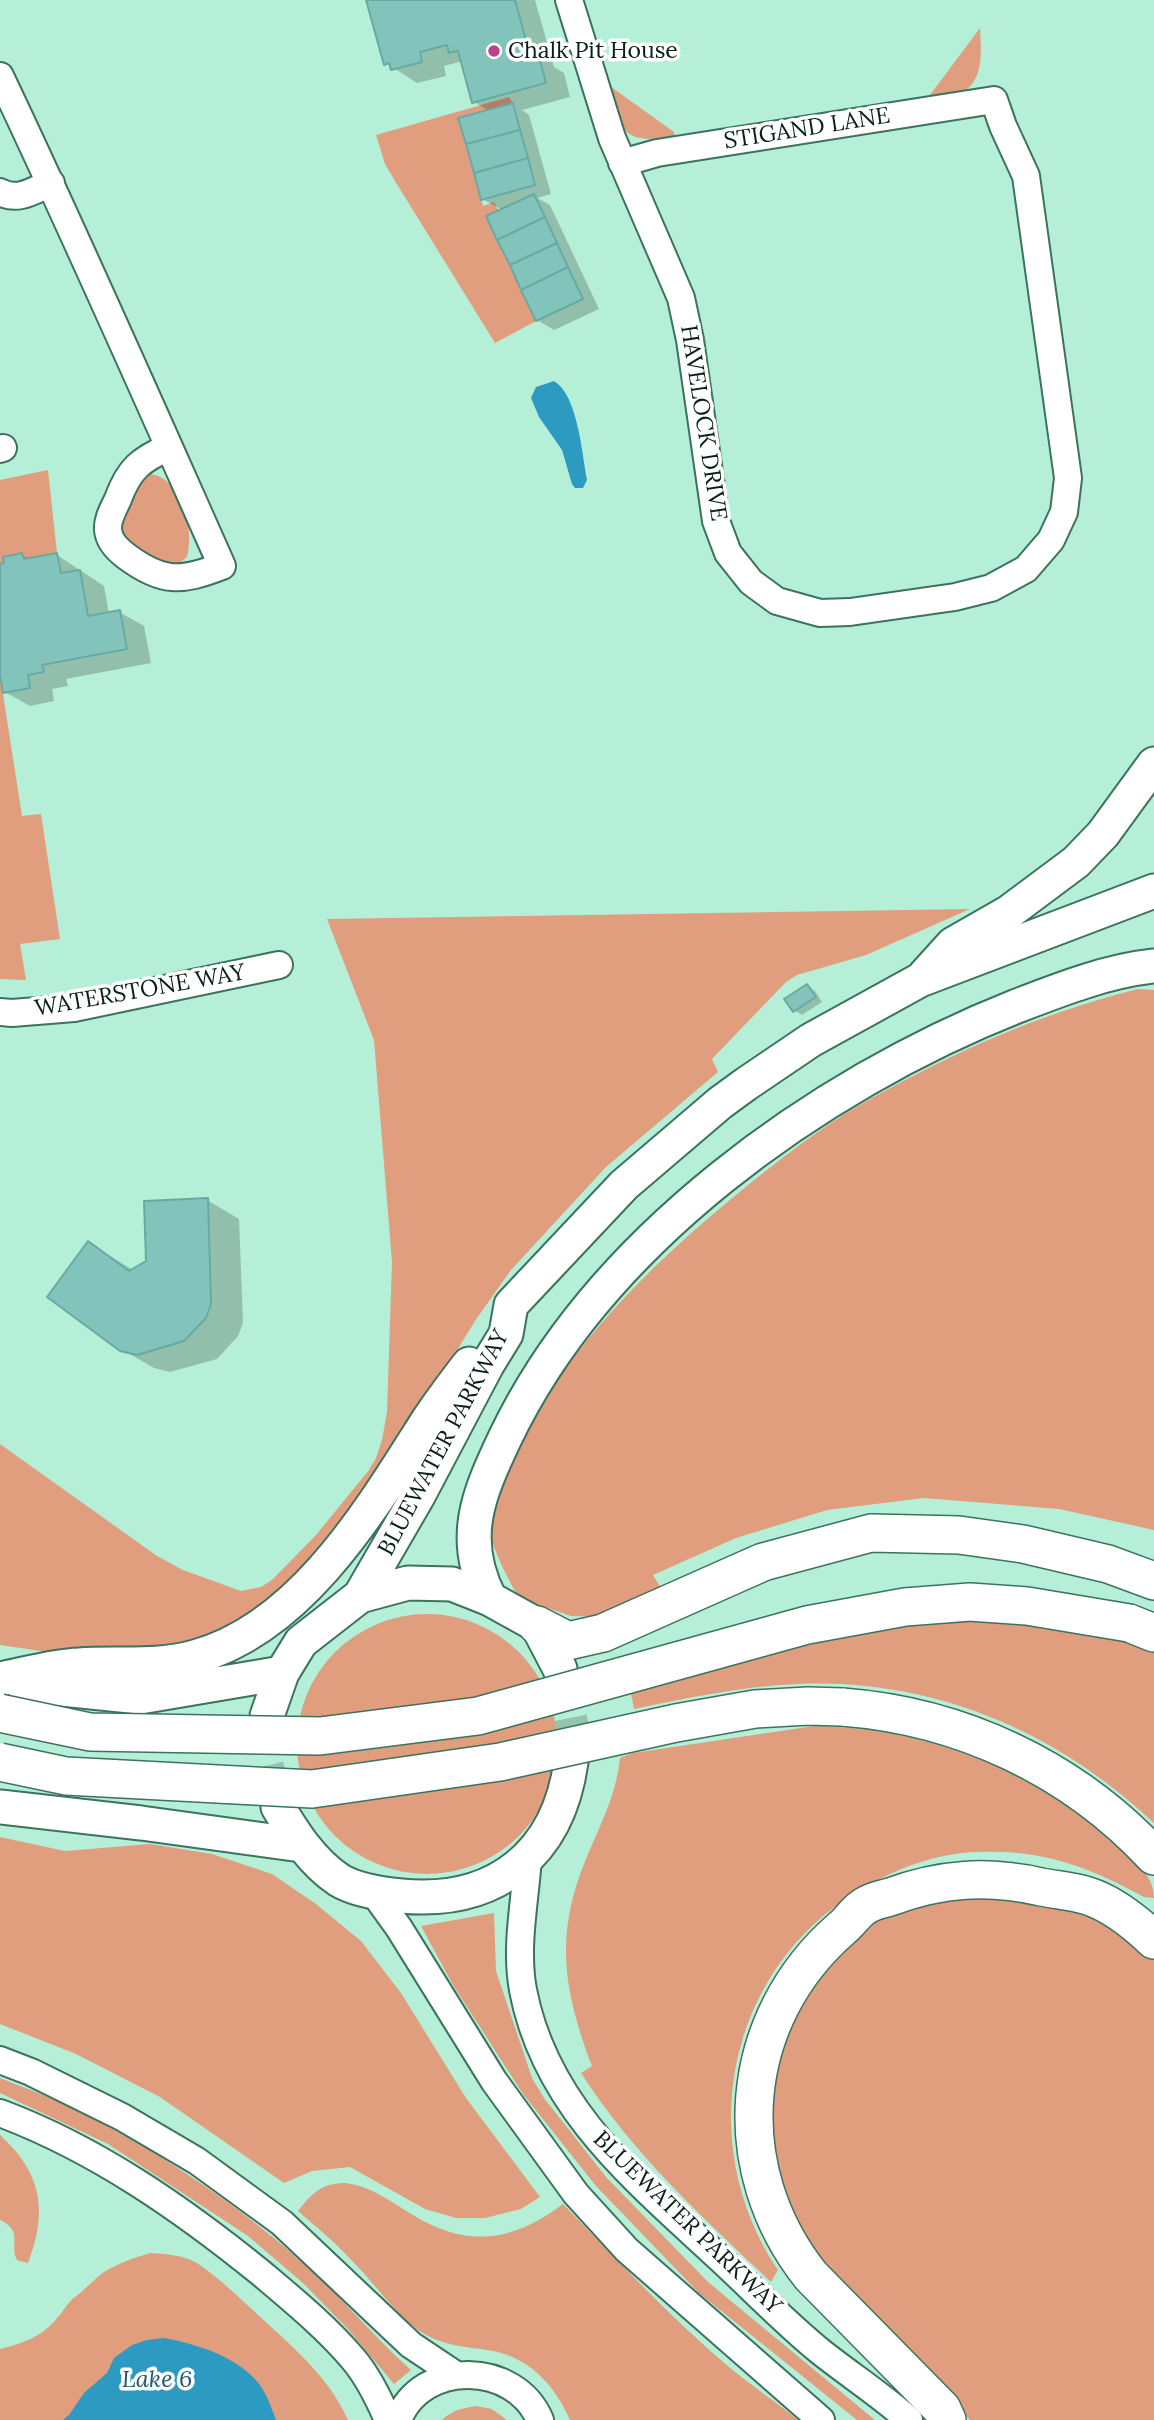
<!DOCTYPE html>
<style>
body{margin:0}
canvas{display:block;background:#b5efd7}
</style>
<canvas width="1154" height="2420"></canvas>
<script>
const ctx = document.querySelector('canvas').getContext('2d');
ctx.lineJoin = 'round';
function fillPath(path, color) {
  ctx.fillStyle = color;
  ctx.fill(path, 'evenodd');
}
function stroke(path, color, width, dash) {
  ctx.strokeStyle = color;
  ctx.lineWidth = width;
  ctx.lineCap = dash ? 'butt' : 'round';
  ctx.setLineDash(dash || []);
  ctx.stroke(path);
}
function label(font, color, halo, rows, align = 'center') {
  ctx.font = font + ' Lora,serif';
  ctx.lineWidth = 7;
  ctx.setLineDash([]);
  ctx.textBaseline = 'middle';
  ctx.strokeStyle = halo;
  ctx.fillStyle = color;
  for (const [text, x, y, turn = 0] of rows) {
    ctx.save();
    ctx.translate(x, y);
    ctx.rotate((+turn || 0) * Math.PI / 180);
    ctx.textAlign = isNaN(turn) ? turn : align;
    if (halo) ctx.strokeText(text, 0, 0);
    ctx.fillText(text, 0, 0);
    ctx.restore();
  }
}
const green = new Path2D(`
 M980,28C981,49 985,83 960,93C951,96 938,97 927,99Z
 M607,84L674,132L675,137C619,144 623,132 607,84Z
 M509,97L513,103L458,118L483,206L494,202L498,210L486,216L536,321L495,343L395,181L385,164L376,135Z
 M48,470L57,553L24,559L22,553L0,564V480Z
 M150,474C182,478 195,529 187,557C168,574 155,564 139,551C133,547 126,543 124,536C119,522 125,506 132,494C137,485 140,478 150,474Z
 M0,675L22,816L41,814L60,939L20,944L26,980L0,979Z
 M970,909L866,955L797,975L786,982L712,1059L718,1072L606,1167L511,1270L475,1321L389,1461L286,1592L195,1647L48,1652L0,1645V1444L157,1556L183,1570L241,1591L261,1587L272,1580L316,1535L369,1470L376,1458L382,1440L387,1412L392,1262L374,1040L327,919Z
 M1138,989L1154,990V1530L1059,1509L924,1498L827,1510L736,1538L653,1575L664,1593L607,1617L571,1616L519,1598C509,1581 489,1544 490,1525C492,1503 505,1474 514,1455C564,1350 647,1268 736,1195C776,1162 819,1128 865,1102C954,1052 1038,1014 1138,989Z
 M297 1744a130 130 0 1 1 260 0a130 130 0 1 1-260 0Z
 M975,1621L1042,1624L1154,1647V1823C1057,1731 932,1678 797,1684C742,1686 688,1698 634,1709L631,1693L803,1644L904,1625Z
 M814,1726C926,1728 1032,1769 1115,1845C1132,1860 1154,1873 1154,1898L1144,1897C1089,1867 1043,1849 978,1852C936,1853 894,1869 858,1891C726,1971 693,2143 778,2270L771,2282C702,2217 633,2154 581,2073L592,2066C564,1991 554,1936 586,1859C600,1825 616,1796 620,1758L633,1753Z
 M0,1837L65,1851L150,1844L212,1854L272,1874L316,1904L361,1941L401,1993L466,2098L540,2197L521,2209L485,2218H456L425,2209L350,2167L312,2171L284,2183L160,2097L76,2054L0,2024Z
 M1019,1883L1154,1943V2420H970L910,2362L796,2240L764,2112L793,1999L883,1911Z
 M494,1913L496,1971L532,2078L544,2098L606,2177L708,2282L875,2420H857L699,2293L596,2186L523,2094L453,1985L421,1926Z
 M0,2078C25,2088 51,2097 74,2109C168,2156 257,2217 332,2290C358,2317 383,2345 411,2370L394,2384L347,2328L303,2283L248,2236L108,2144L0,2093Z
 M0,2135C42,2173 48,2211 28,2263L17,2260C9,2244 24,2231 0,2220Z
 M346,2183C373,2187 391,2202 413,2215C468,2249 514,2241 563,2204C617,2260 670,2317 729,2367C752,2386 776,2402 798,2420H570C556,2388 533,2361 498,2352C475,2347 452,2348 430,2337C401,2322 380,2290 357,2266C339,2246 319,2229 298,2211C312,2193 322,2183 346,2183Z
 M150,2253C166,2254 183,2255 197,2263C219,2278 239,2297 258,2315C292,2346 329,2377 348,2420H0V2349C23,2343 42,2337 57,2318C63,2312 68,2302 75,2297C85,2290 94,2279 104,2272C119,2263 134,2258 150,2253Z
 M476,2406L492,2409L507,2420H442C452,2410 463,2408 476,2406Z`);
const water = new Path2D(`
 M554,381C578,395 582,455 587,480L583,488H575L572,484L562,450L539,417L531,398L536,387Z
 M164,2338C197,2344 239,2357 260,2385C267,2395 272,2409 276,2420H63L69,2415L84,2393L107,2373L114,2358L132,2345L147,2340Z`);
const shadow = new Path2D(`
 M368,0H535L554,67L564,73L570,97L522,110L529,115L551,194L537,198L550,205L599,309L554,330L537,320L503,210L482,199L489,111L474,102L463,61L444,66L446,76L417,83L386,63Z
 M22,555L31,560L57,555L104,586L109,614L119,612L144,626L151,663L66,679L68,686L52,689L54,701L30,706L5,692L0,667V565Z
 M807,986L815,991L822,1002L802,1015L794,1010Z
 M207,1200L239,1219L243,1323L238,1336L217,1359L170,1372L154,1368L121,1349L89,1243L133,1270L147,1262Z`);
const building = new Path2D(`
 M366,0H515L531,59L539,57L546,83L472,103L458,51L449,53L447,45L420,52L422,62L391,70L389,63L384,65Z
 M513,103L520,130L466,144L458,118Z
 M520,130L528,158L474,173L466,144Z
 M528,158L535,185L481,200L474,173Z
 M534,194L545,217L497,240L486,216Z
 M545,217L557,243L510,265L497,240Z
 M557,243L568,267L521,290L510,265Z
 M568,267L583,299L536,321L521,290Z
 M22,553L24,559L57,553L61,573L80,570L88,616L120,610L127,649L42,665L44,672L28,675L30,688L3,693L0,675V564L4,563L3,557Z
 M807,984L816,997L793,1012L784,999Z
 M208,1198L211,1304L206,1318L184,1341L137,1355L120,1351L47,1297L88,1241L129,1271L146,1261L144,1201Z`);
const tertiaryTunnel = new Path2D(`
 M560,1669L572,1726L571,1762
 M267,1716L266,1762L278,1807`);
const minor = new Path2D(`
 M569,0L612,138L681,298L690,340L716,521L728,553L751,582L777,601L820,613L850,612L955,597L991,588L1026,569L1051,540L1064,512L1068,478L1026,176L1003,126L994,100L657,153L622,163
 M0,76C77,238 149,402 222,566C181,582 162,583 126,556C118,550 109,541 108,530C107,519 114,508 118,499C129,469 140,460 169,447
 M0,192C18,202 34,190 51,183
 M0,449L3,448
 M0,1012L12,1013L74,1008L279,965
 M528,1858C525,1902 515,1947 523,1990C545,2106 634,2179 716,2255C751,2287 784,2322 821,2352C850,2375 881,2395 909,2420
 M373,1892L399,1928L494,2081L576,2194L627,2250L821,2420
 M0,2060L31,2072L122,2117L197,2161L282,2223L411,2345L456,2375
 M0,2113C96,2149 182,2209 261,2273C293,2300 327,2328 354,2360C369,2378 379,2399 388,2420
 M398,2420C422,2359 515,2361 540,2420`);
const tertiary = new Path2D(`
 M924,976L953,944L1009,912L1076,862L1103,834L1154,764
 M360,1596L418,1496L487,1365L506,1334L511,1305L624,1185L720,1103L746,1084L811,1040L920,980L1154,891
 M490,1599C459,1539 478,1495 505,1438C599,1241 817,1085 1017,1006C1061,989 1107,971 1154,966
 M0,1679C26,1674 53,1666 79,1665C118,1662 156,1668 195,1657C302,1628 372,1508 428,1420C441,1401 455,1382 469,1364
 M23,1685L140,1697L282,1673
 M267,1716L282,1673L301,1642L360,1596L408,1583L452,1584L490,1599L537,1625L560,1669
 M0,1807L141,1823L301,1845
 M278,1807C295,1835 312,1862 339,1880C355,1890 382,1894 401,1896C495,1905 558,1855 571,1762`);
const secondary = new Path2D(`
 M1129,1623L1154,1633
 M537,1625L568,1641L603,1633L763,1562L871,1533L959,1535L1023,1544L1108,1564L1154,1581
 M842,1707C961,1716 1072,1768 1154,1856
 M947,2420L942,2409L811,2276C725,2168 737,2019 842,1928C850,1922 856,1911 865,1906C872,1901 882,1899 890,1897C941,1878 988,1875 1041,1887C1056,1890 1073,1891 1088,1896C1113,1904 1135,1922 1154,1940`);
const secondaryBridge = new Path2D(`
 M0,1713L90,1732L320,1736L478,1716L807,1625L905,1607L970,1602L1027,1606L1129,1623
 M0,1762L66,1776L312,1789L500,1762L676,1723L755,1709L808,1706L842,1707`);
const markers = [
 [494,51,7,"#be3f8c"]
];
const poiNames = [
 ["Chalk Pit House",508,51]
];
const streetNames = [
 ["STIGAND LANE",807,129,-9],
 ["HAVELOCK DRIVE",703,423,81],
 ["WATERSTONE WAY",140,991,-10],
 ["BLUEWATER PARKWAY",444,1443,-62],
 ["BLUEWATER PARKWAY",687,2223,44]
];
const waterNames = [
 ["Lake 6",157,2380]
];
fillPath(green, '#e19e7e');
fillPath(water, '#2c9ac1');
fillPath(shadow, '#0003');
fillPath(building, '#82c4bc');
stroke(building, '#68aaa3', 2);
stroke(tertiaryTunnel, '#92c5b1', 33, [33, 17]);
stroke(minor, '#3c735e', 30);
stroke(tertiary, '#3c735e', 37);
stroke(secondary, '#3c735e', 40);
stroke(minor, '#fff', 26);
stroke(tertiary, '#fff', 33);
stroke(secondary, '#fff', 37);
stroke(secondaryBridge, '#3c735e', 40, []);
stroke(secondaryBridge, '#fff', 37);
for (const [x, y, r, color] of markers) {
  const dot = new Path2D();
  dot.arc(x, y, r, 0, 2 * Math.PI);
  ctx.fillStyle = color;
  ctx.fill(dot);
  stroke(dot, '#fff', 2.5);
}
label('23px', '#081f17', '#fff', poiNames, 'left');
label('23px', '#081f17', '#fff', streetNames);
label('italic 24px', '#225a6f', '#fff', waterNames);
</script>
